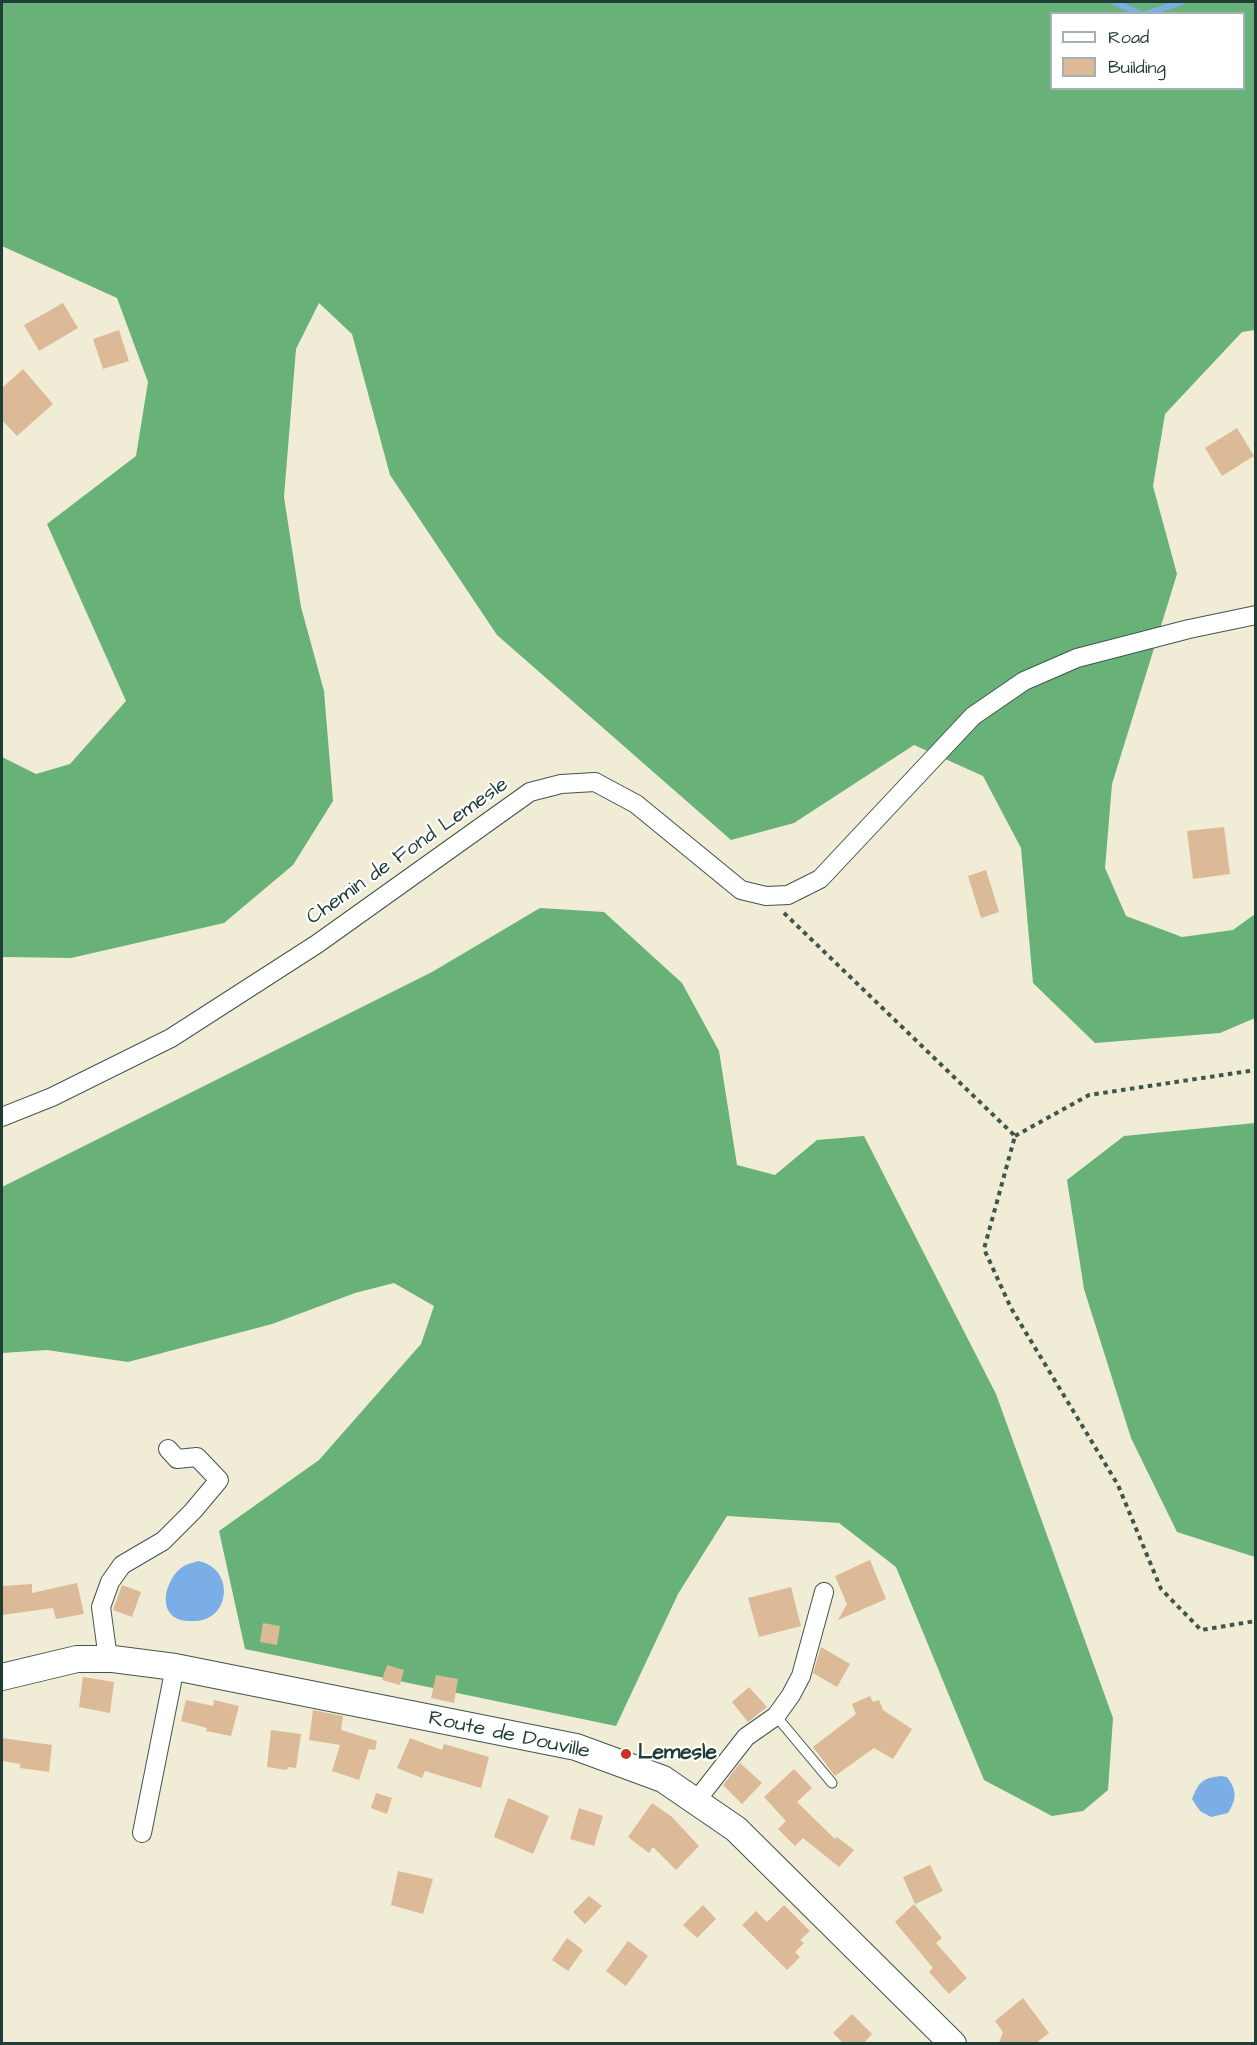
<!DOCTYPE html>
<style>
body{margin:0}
#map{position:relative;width:1257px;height:2045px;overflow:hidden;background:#f0ecd5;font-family:"Architects Daughter",sans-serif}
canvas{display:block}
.frame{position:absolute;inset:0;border:3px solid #1f3d34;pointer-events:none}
.legend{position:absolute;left:1050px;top:12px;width:195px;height:78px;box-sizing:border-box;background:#fff;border:2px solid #a5b1ae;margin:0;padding:8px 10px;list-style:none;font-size:18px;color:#1f3d34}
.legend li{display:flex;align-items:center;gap:12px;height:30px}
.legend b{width:30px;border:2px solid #a5b1ae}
</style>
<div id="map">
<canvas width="1257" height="2045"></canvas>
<div class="frame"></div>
<ul class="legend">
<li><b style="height:8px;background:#fff"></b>Road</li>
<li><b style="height:16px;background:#dcba97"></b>Building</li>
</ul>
</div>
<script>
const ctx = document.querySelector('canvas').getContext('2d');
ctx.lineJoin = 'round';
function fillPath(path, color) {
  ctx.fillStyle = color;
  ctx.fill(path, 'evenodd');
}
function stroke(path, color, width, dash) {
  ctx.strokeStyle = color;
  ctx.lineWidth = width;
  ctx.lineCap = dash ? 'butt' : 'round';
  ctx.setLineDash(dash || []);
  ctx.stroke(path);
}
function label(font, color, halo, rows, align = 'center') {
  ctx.font = font + ' "Architects Daughter",sans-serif';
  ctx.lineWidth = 4.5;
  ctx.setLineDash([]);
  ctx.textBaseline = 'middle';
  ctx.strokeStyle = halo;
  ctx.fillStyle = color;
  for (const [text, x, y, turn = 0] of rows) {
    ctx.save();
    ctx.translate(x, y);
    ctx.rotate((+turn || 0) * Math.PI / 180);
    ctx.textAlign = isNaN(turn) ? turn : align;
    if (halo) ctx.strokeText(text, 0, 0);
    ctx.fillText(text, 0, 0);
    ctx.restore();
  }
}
const forest = new Path2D(`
 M2,2H1255V330L1242,332L1165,414L1153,486L1177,574L1112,784L1105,868L1126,916L1182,937L1233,930L1255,914V1018L1220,1033L1095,1043L1033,983L1021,848L983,776L914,745L794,823L731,840L497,635L390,475L352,334L319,303L296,349L284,497L301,607L324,691L333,801L293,865L224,923L71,958L2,957V757L36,774L70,764L126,701L47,524L136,456L148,382L117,298L2,246ZM1052,14H1244V88H1052Z
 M540,908L604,912L682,983L719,1051L737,1165L775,1175L817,1140L864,1136L996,1394L1113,1718L1108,1790L1083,1811L1052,1816L984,1780L896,1567L839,1523L727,1516L678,1594L616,1726L245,1649L219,1531L319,1460L421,1344L434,1306L394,1283L355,1293L272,1324L128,1362L47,1350L2,1353V1187L432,972Z
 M1255,1123H1256L1255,1557L1177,1532L1131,1438L1084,1289L1067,1180L1124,1136Z`);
const water = new Path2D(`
 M198,1561C236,1568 231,1623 192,1621C186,1621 180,1621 174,1617C158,1605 168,1578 181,1568C186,1564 193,1563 198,1561Z
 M1221,1776L1227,1777C1237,1790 1237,1799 1228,1813L1211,1817L1200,1811L1192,1799C1199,1782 1202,1778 1221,1776Z`);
const stream = new Path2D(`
 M1114,2L1141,14
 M1146,14L1182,2`);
const building = new Path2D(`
 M63,303L78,328L39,351L24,325Z
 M119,330L129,361L103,369L93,339Z
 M23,369L53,404L17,436L2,420V388Z
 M1237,428L1254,456L1222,476L1205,448Z
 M1224,827L1230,874L1193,879L1187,831Z
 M986,870L999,912L981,918L968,876Z
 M870,1560L886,1599L838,1620L847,1604L835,1576Z
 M77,1583L84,1614L56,1619L53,1608L2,1615V1586L32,1584V1593Z
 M122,1585L141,1592L132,1617L113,1610Z
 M791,1587L801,1626L759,1637L748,1598Z
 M263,1623L280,1626L277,1645L260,1642Z
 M821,1647L850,1664L837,1687L813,1673Z
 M387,1665L404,1670L400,1685L382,1680Z
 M436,1675L458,1679L454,1703L431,1698Z
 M83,1677L114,1682L110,1713L79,1707Z
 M749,1687L767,1707L748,1722L732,1702Z
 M870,1696L873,1702L879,1700L883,1710L912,1729L893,1759L874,1748L835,1776L813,1747L856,1714L852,1704Z
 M186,1700L213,1706L214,1700L239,1706L231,1736L206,1731L207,1728L181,1721Z
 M313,1710L343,1716L341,1730L377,1741L375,1750L369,1749L359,1780L332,1771L340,1745L309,1740Z
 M271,1730L301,1734L296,1768L288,1767L287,1770L267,1767Z
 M2,1738L52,1745L49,1772L20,1768V1764L2,1761Z
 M410,1738L442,1750L444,1744L489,1757L481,1788L425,1771L422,1778L397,1768Z
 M740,1763L762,1783L742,1804L723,1785Z
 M794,1769L812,1788L797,1802L835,1839L837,1837L854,1850L839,1867L803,1838L795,1846L778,1829L786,1821L764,1797Z
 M376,1793L392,1798L387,1814L371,1808Z
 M508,1798L549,1816L533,1854L494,1837Z
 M652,1803L672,1817L699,1846L676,1870L653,1847L649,1853L628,1837Z
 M579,1808L603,1816L594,1846L570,1839Z
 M930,1865L943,1891L915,1904L903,1877Z
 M398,1871L433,1879L423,1914L391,1905Z
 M589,1896L602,1906L585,1924L573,1912Z
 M914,1904L942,1938L936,1943L967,1978L949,1994L929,1972L933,1968L895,1922Z
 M703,1905L716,1919L697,1938L683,1925Z
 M784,1905L810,1931L800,1940L804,1943L795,1952L800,1957L787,1970L742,1925L756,1911L767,1922Z
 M567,1938L583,1950L568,1971L552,1960Z
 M628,1941L648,1956L626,1986L606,1971Z
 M1023,1998L1049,2033L1036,2043H999L1003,2032L995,2021Z
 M852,2014L872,2034L864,2043H843L833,2033Z`);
const path = new Path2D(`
 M784,913L1015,1136L984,1249L1011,1308L1118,1485L1161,1589L1201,1630L1256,1621
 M1015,1136L1089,1095L1256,1070`);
const lane = new Path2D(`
 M776,1716L832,1783`);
const street = new Path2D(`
 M2,1117L52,1097L171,1038L317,944L530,792L561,784L595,782L636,804L741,890L766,896L788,895L820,879L973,716L1024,681L1077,658L1189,629L1256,615
 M108,1659L101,1607L110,1582L122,1565L163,1541L193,1511L219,1480L197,1457L177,1459L168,1449
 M696,1801L746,1737L776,1716L791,1695L801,1676L824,1592
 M142,1833L175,1667`);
const secondary = new Path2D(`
 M2,1677L77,1659H113L175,1667L576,1747L663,1779L736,1829L953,2044`);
const markers = [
 [626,1754,6,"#c8321e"]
];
const streetNames = [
 ["Chemin de Fond Lemesle",408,852,-35],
 ["Route de Douville",509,1736,12]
];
const poiNames = [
 ["Lemesle",638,1754]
];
fillPath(forest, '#68b178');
fillPath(water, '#7baee7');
stroke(stream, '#7baee7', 6);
fillPath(building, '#dcba97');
stroke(lane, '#3e574c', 11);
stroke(street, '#3e574c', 20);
stroke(secondary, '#3e574c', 28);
stroke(path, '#3e574c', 4, [4.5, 4.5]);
stroke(lane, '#fff', 9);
stroke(street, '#fff', 18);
stroke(secondary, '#fff', 26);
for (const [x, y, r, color] of markers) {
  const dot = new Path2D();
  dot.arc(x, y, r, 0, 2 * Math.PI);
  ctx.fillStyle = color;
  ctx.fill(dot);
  stroke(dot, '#fff', 2);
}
label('21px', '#1f3d34', '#fff', streetNames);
label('bold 21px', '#1f3d34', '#fff', poiNames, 'left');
</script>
